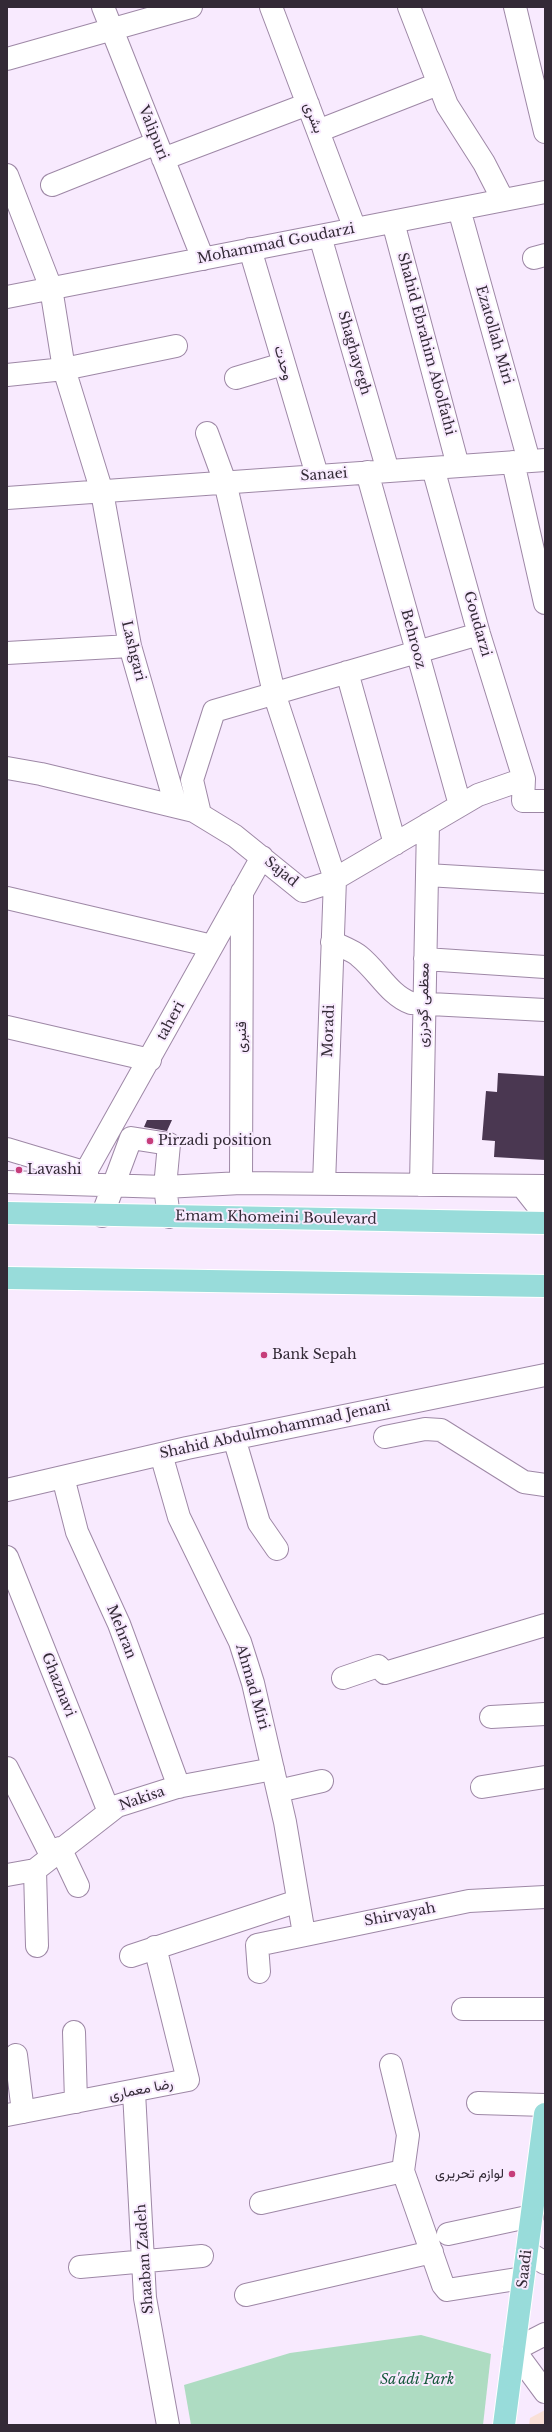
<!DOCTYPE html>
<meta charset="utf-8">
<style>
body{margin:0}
#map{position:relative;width:552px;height:2432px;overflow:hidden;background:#f8eafe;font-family:"Libre Baskerville",serif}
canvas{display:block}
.frame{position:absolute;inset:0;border:8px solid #332a36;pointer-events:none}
</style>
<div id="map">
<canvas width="552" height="2432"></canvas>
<div class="frame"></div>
</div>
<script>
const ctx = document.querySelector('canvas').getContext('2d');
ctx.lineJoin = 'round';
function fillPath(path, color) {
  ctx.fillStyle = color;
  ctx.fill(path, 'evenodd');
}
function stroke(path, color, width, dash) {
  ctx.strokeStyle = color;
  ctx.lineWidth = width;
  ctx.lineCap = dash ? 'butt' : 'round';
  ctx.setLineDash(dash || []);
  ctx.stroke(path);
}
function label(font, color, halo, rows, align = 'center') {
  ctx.font = font + ' "Libre Baskerville",Vazirmatn,serif';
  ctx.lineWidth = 4;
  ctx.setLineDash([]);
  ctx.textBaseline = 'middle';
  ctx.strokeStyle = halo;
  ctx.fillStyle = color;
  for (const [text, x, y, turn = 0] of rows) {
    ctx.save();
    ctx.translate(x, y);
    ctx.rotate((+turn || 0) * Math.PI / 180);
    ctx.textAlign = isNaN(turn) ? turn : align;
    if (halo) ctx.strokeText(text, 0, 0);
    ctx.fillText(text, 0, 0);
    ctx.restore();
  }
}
const education = new Path2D(`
 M545,2410V2425H529L530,2418Z`);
const green = new Path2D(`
 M421,2335L491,2354L483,2425H191L184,2385L290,2353Z`);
const building = new Path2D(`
 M498,1073L545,1076V1160L494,1157L495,1141L482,1140L486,1091L497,1092Z
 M147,1120H172L167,1131L144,1127Z`);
const minor = new Path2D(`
 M103,7L203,259
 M271,7L355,229
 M409,7L447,105L484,163L503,200
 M515,7L545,132
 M7,59L191,7
 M318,131L438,84
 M163,159L308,104
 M7,175L51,288L64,369L102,492L130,646L176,806
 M52,185L157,143
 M459,209L529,461
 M393,222L458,466
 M320,236L388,471
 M250,249L317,475
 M534,258L545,255
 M7,297L545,192
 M7,375L64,369L176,346
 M236,378L283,364
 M207,433L225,482L274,693L335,879L324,1184
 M513,462L545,603
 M433,468L479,634L524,779
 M367,472L460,805
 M7,498L545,460
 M7,653L130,646
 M347,672L395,844
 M7,768L41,774L194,811L235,836L303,891L328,883L478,795L524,779L523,801H545
 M200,814L192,780L214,711L479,634
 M427,875L545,882
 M7,898L212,946
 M332,942C340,946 354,951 359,956C378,971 389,995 411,1003L545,1010
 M425,959L545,967
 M7,1027L150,1060
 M7,1149L87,1173
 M7,1182L165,1187L241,1183L545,1186
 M241,1183L242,892
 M79,1184L262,857
 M421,1185L428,824
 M522,1186L545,1215
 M102,1216L131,1138L169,1144L165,1187L169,1217
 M385,1437L425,1429L441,1430L524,1482L545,1485
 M234,1438L259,1523L277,1549
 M161,1454L179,1517L240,1642L253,1683L285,1822L304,1934
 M63,1477L77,1532L119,1624L179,1787
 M7,1490L187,1448L545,1375
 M7,1557L109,1812
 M343,1678L378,1666L385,1673L545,1625
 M491,1717L545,1714
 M7,1768L51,1855
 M482,1787L545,1777
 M278,1791L322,1781
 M60,1848L78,1886
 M35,1870L37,1946
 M7,1875L35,1870L117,1806L177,1787L273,1769
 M131,1956L298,1901
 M259,1972L257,1945L469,1901L545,1897
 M463,2009H545
 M74,2032L76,2102
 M16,2055L23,2112
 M391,2065L408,2135L403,2171L443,2285L447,2290L523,2278
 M134,2092L145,2298L168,2425
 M478,2103L545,2105
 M7,2115L188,2080L155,1947
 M261,2203L403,2171
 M448,2234L532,2216
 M527,2252L545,2263
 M80,2267L202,2256
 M246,2295L432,2252
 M545,2334L514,2350L545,2392`);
const major = new Path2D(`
 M7,1213L545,1223
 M7,1278L545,1286
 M504,2425L545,2114`);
const markers = [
 [150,1141,4,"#c63d7a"],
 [19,1170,4,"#c63d7a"],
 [264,1355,4,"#c63d7a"],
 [512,2174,4,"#c63d7a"]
];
const streetNames = [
 ["بشری",313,118,69],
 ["Valipuri",153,133,68],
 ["Mohammad Goudarzi",276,244,-11],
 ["Ezatollah Miri",494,335,74],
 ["Shahid Ebrahim Abolfathi",426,344,75],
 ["Shaghayegh",354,353,74],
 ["وحدت",283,363,74],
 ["Sanaei",324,475,-4],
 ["Goudarzi",477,624,74],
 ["Behrooz",413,639,75],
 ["Lashgari",133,651,76],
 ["Sajad",281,872,39],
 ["معظمی گودرزی",424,1005,-89],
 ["taheri",171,1021,-61],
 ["Moradi",329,1031,-88],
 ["قنبری",242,1037,-89],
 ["Emam Khomeini Boulevard",276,1218,1],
 ["Shahid Abdulmohammad Jenani",275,1430,-12],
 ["Mehran",121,1632,68],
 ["Ghaznavi",58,1685,68],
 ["Ahmad Miri",252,1687,74],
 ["Nakisa",142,1799,-19],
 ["Shirvayah",400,1915,-11],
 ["رضا معماری",141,2090,-11],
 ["Shaaban Zadeh",145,2259,-94],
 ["Saadi",525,2269,-83]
];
const poiNames = [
 ["Pirzadi position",158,1141],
 ["Lavashi",27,1170],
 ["Bank Sepah",272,1355],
 ["لوازم تحریری",504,2174,"right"]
];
const parkNames = [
 ["Sa'adi Park",417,2380]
];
fillPath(education, '#f9e0d8');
fillPath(green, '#aedcc2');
fillPath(building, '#4a3751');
stroke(minor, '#9e88a6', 24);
stroke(major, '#fff', 24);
stroke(minor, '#fff', 22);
stroke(major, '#98dcda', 22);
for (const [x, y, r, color] of markers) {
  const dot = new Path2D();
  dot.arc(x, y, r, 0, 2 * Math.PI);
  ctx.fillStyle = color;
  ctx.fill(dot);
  stroke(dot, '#f8eafe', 1.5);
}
label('14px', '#332a36', '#f8eafe', streetNames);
label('14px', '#332a36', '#f8eafe', poiNames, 'left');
label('italic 14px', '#16593c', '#f8eafe', parkNames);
</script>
